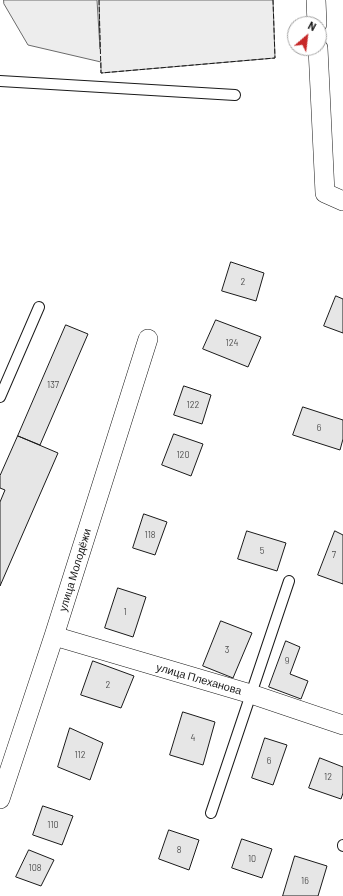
<!DOCTYPE html>
<meta charset="utf-8">
<style>
body{margin:0}
#map{position:relative;width:343px;height:896px;overflow:hidden;background:#fff;font-family:Barlow,sans-serif}
canvas{display:block}
.north{position:absolute;left:287px;top:16px;width:40px;height:40px;box-sizing:border-box;background:#fff;border:1px solid #a3a3a3;border-radius:50%;rotate:28deg;font-size:11px;font-weight:700;line-height:16px;text-align:center;color:#1a1a1a}
.north::after{content:'';display:block;margin:auto;width:14px;height:18px;background:#c62828;clip-path:polygon(50% 0,100% 100%,50% 72%,0 100%)}
</style>
<div id="map">
<canvas width="343" height="896"></canvas>
<div class="north">N</div>
</div>
<script>
const ctx = document.querySelector('canvas').getContext('2d');
ctx.lineJoin = 'round';
function fillPath(path, color) {
  ctx.fillStyle = color;
  ctx.fill(path, 'evenodd');
}
function stroke(path, color, width, dash) {
  ctx.strokeStyle = color;
  ctx.lineWidth = width;
  ctx.lineCap = dash ? 'butt' : 'round';
  ctx.setLineDash(dash || []);
  ctx.stroke(path);
}
function label(font, color, halo, rows, align = 'center') {
  ctx.font = font + ' Barlow,sans-serif';
  ctx.lineWidth = 3;
  ctx.setLineDash([]);
  ctx.textBaseline = 'middle';
  ctx.strokeStyle = halo;
  ctx.fillStyle = color;
  for (const [text, x, y, turn = 0] of rows) {
    ctx.save();
    ctx.translate(x, y);
    ctx.rotate((+turn || 0) * Math.PI / 180);
    ctx.textAlign = isNaN(turn) ? turn : align;
    if (halo) ctx.strokeText(text, 0, 0);
    ctx.fillText(text, 0, 0);
    ctx.restore();
  }
}
const built = new Path2D(`
 M4,0H97L100,49L99,0H273L275,58L101,73V62L28,45L4,4Z`);
const building = new Path2D(`
 M231,262L264,273L256,301L222,291Z
 M336,296L343,299V333L324,326Z
 M216,320L261,337L248,367L203,349Z
 M66,325L88,334L40,445L18,436Z
 M184,386L211,395L202,424L174,415Z
 M303,407L343,420V439L340,450L293,435Z
 M174,434L203,444L191,476L162,465Z
 M18,436L58,453L0,586V502L5,490L0,488V476Z
 M144,514L167,522L155,555L133,548Z
 M247,531L286,543L277,571L238,559Z
 M335,531L343,535V584L318,575Z
 M118,588L146,597L133,637L105,628Z
 M221,621L252,633L233,678L203,666Z
 M286,641L300,647L290,674L308,681L301,699L269,687Z
 M93,661L134,676L121,708L81,695Z
 M183,712L215,722L203,765L170,755Z
 M70,728L103,743L90,780L58,767Z
 M265,738L287,745L273,785L252,778Z
 M320,758L343,767V793L341,799L309,788Z
 M43,806L73,816L62,845L33,835Z
 M169,830L199,840L189,870L159,859Z
 M242,839L272,849L262,878L232,868Z
 M29,850L54,860L41,886L16,877Z
 M295,856L327,866L318,896H283Z`);
const lane = new Path2D(`
 M0,81L235,95
 M0,397L39,307
 M211,813L289,581
 M343,846V845`);
const street = new Path2D(`
 M316,0L317,24
 M318,48L325,193L343,201
 M54,636L251,694L343,725
 M0,799L54,636L148,339`);
const fence = new Path2D(`
 M99,0L101,73L275,58L273,0`);
const numberNames = [
 ["2",243,282],
 ["124",232,343],
 ["137",53,385],
 ["122",193,405],
 ["6",319,428],
 ["120",183,455],
 ["118",150,535],
 ["5",262,551],
 ["7",334,555],
 ["1",125,612],
 ["3",227,650],
 ["9",287,661],
 ["2",108,685],
 ["4",193,738],
 ["112",80,755],
 ["6",269,761],
 ["12",328,777],
 ["110",53,825],
 ["8",179,850],
 ["10",252,859],
 ["108",35,868],
 ["16",305,881]
];
const streetNames = [
 ["улица Молодёжи",75,570,-73],
 ["улица Плеханова",199,679,16]
];
fillPath(built, '#ededed');
stroke(built, '#6a6a6a', 1);
fillPath(building, '#e6e6e6');
stroke(building, '#1a1a1a', 1);
stroke(lane, '#1a1a1a', 12);
stroke(street, '#1a1a1a', 20);
stroke(lane, '#fff', 10);
stroke(street, '#fff', 19);
stroke(fence, '#1a1a1a', 1, [5, 2]);
label('9px', '#4d4d4d', null, numberNames);
label('11px', '#1a1a1a', '#fff', streetNames);
</script>
